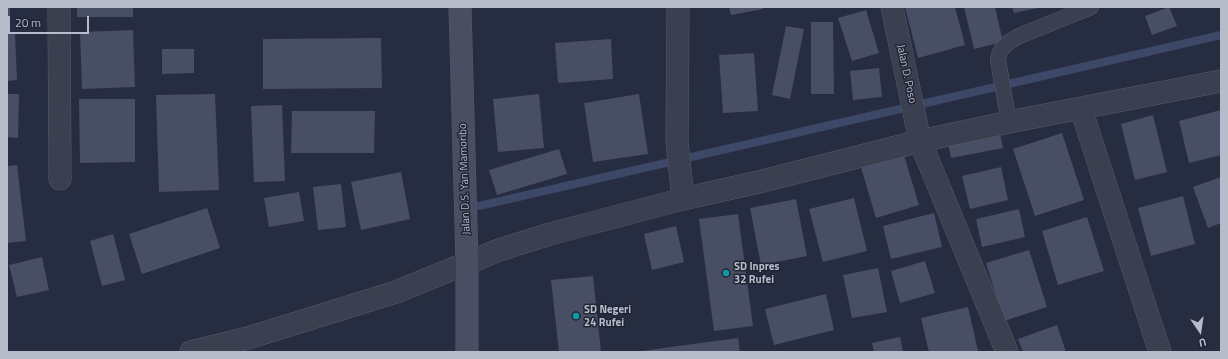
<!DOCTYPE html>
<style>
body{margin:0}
#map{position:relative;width:1228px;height:359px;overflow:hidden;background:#272d40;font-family:"Titillium Web",sans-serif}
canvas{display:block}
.frame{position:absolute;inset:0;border:8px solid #b8bbca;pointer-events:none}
.north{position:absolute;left:1180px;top:311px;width:40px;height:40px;-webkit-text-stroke:3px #202535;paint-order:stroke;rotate:167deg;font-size:11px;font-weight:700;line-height:16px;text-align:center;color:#b8bbca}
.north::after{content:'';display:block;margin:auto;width:14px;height:18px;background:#b8bbca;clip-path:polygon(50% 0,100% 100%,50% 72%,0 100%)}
.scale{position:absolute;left:8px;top:16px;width:81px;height:18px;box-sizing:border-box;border:2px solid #b8bbca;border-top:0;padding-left:5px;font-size:12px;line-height:14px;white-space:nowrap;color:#b8bbca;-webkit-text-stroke:3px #202535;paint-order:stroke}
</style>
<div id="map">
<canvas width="1228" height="359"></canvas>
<div class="frame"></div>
<div class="north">U</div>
<div class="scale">20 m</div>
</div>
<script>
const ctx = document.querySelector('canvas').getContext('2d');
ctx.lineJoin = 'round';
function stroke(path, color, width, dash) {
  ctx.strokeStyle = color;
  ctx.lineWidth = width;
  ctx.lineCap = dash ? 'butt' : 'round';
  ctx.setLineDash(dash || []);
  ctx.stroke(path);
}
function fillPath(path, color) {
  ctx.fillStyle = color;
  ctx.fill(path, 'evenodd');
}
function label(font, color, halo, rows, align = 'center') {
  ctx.font = font + ' "Titillium Web",sans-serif';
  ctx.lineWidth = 3;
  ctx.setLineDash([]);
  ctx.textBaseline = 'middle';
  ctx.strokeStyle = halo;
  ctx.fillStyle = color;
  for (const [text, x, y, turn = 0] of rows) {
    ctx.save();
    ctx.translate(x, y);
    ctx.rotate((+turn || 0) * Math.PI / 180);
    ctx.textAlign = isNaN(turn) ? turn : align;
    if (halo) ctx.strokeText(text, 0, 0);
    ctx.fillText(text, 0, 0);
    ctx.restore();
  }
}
const stream = new Path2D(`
 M479,206L1221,35`);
const building = new Path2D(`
 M7,7H10V17H7Z
 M77,7H133V17H77Z
 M729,7H763V9L731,15Z
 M905,7H955L965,45L918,58Z
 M964,7H995L1003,42L974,49Z
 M1012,7H1038V8L1014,13Z
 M1169,7L1177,26L1152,35L1145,16Z
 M866,10L879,53L852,61L838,18Z
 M811,22H833L834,94H811Z
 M786,26L804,29L790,99L772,95Z
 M133,30L135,87L82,89L80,32Z
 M7,34H15L17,80L7,81Z
 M381,38L382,88L263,89V39Z
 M611,39L613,79L558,83L555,43Z
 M162,49H194V73L162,74Z
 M754,53L758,111L723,113L719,55Z
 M879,68L882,97L853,100L850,71Z
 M7,94H19L18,138L7,137Z
 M215,94L219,190L159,192L156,95Z
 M539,94L544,148L498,152L493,99Z
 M639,94L648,154L593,162L584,103Z
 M79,99H135V162L80,163Z
 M282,105L285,181L254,182L251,106Z
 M1221,110V155L1189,163L1179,121Z
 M292,111H375L374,153H291Z
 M1153,115L1167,172L1135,180L1121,124Z
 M1000,133L1003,148L951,158L948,143Z
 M1062,133L1084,200L1035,216L1013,149Z
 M559,149L567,174L497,195L489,170Z
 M903,152L919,205L876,218L860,164Z
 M17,165L26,241L7,243V166Z
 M1001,167L1008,200L970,209L962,176Z
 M401,172L410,219L361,230L351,182Z
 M1221,177V223L1208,228L1193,187Z
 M341,184L346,227L318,230L313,187Z
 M299,192L304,221L269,227L264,198Z
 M1183,196L1195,244L1151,256L1138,208Z
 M854,198L867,251L823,262L809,209Z
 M796,199L807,256L761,265L750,208Z
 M207,208L220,248L142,274L129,234Z
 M1019,209L1025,237L982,247L976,219Z
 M934,213L942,247L891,259L883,226Z
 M738,214L753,326L714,331L699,219Z
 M1087,217L1104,271L1058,285L1042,231Z
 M676,226L684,262L652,270L644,234Z
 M113,234L125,280L102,286L90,241Z
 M1029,250L1047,307L1004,321L986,263Z
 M42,257L49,290L17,297L9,265Z
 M925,261L935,293L900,303L891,271Z
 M878,268L887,312L852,318L843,275Z
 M593,276L601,352H559L551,280Z
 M826,294L834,330L774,345L765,309Z
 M968,307L978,351L972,352H929L921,318Z
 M1057,325L1066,352H1023L1018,339Z
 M900,337L903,352H874L872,343Z
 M738,338L740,352H641V351Z`);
const lane = new Path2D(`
 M1009,122L998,60C999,48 1008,42 1019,36L1091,7`);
const street = new Path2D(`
 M59,7L60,179
 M678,7L677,141L683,199
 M892,7L920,141L1007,352
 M1081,109L1160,352
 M191,352L248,338L396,292L499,250L550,234L683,199L763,181L920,141L1014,121L1221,81`);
const secondary = new Path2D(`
 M460,7L467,263V352`);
const markers = [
 [726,273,4,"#0f9aa8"],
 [576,316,4,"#0f9aa8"]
];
const streetNames = [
 ["Jalan D. Poso",906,74,78],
 ["Jalan D.S. Yan Mamoribo",465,179,-92]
];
const poiNames = [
 ["SD Inpres",734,267],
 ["32 Rufei",734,280],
 ["SD Negeri",584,310],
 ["24 Rufei",584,323]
];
stroke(stream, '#3d4868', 8);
fillPath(building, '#484e64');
stroke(lane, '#565b6a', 16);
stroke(street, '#565b6a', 23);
stroke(secondary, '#565b6a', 23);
stroke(lane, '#3b4050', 15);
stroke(street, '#3b4050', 22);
stroke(secondary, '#494e63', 22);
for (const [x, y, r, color] of markers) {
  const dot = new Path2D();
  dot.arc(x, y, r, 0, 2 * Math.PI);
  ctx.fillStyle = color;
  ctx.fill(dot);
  stroke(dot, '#202535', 1.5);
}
label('11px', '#b8bbca', '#202535', streetNames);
label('bold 11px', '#b8bbca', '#202535', poiNames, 'left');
</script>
